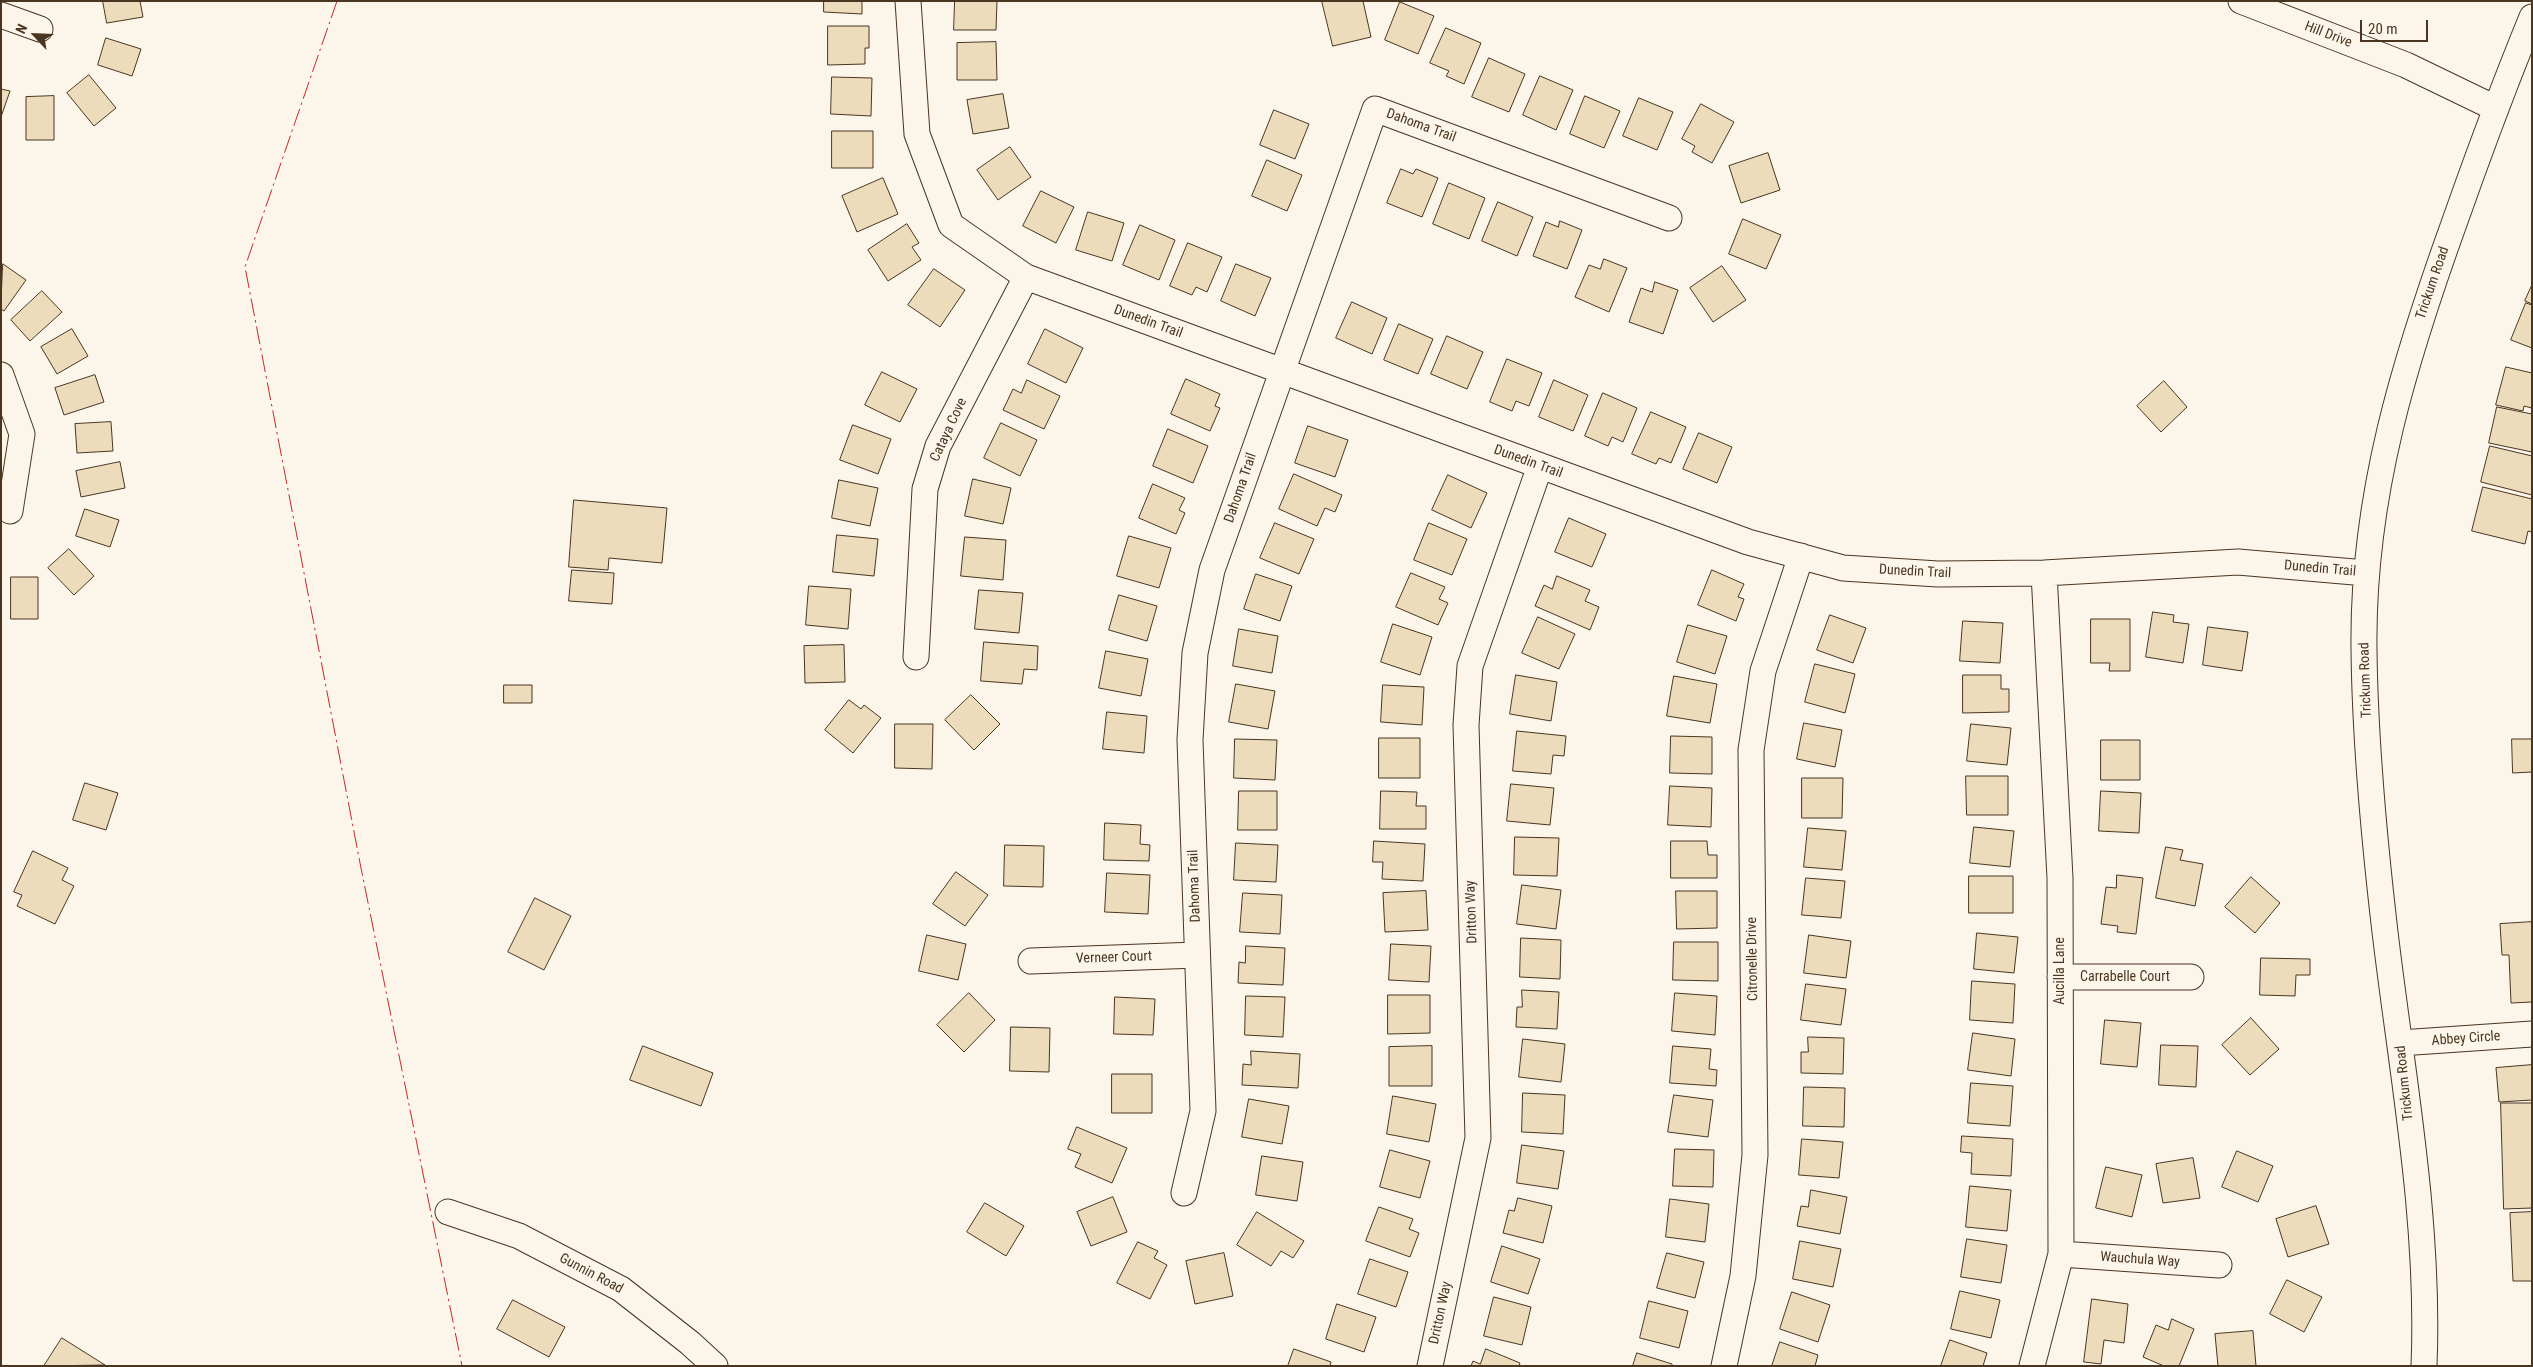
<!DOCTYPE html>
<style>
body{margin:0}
#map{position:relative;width:2533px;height:1367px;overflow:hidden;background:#fbf6e9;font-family:"Roboto Condensed",sans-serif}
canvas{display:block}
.frame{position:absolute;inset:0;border:2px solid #4a3520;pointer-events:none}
.north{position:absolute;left:10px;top:10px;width:50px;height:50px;-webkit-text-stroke:4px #fbf6e9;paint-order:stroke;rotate:295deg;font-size:14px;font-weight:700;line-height:20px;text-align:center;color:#4a3520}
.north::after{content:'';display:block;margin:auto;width:18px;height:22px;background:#4a3520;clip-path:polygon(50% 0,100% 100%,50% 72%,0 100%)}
.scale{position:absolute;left:2360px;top:20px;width:68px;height:22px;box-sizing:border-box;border:2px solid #4a3520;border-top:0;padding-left:6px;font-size:15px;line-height:18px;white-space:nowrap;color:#4a3520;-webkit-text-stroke:4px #fbf6e9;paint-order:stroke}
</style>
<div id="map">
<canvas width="2533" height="1367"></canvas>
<div class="frame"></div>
<div class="north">N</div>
<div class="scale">20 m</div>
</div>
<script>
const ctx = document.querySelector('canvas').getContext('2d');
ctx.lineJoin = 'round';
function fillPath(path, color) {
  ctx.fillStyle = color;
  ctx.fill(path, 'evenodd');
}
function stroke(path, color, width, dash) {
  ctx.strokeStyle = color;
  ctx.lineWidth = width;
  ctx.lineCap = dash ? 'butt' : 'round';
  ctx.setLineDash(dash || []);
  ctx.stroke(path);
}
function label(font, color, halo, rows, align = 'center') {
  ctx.font = font + ' "Roboto Condensed",sans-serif';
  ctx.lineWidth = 4;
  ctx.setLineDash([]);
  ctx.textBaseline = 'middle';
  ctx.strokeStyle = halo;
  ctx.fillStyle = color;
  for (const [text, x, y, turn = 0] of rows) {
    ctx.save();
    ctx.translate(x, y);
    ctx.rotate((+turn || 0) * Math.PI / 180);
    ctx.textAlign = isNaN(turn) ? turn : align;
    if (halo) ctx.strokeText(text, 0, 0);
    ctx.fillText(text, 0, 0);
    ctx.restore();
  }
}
const building = new Path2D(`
 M103,1H140L143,17L107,23Z
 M824,1H862V14L824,12Z
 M955,1H997L996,30H954Z
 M1322,1H1363L1371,37L1333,46Z
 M1400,2L1434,16L1418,54L1385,40Z
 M828,26H869V48H865V64L828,65Z
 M1446,28L1481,43L1464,84L1446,76L1449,71L1430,63Z
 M106,38L141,49L132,76L98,65Z
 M996,42L997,80H957V43Z
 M1489,58L1525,74L1509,112L1472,97Z
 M89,75L116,108L94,126L67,93Z
 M1540,76L1573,90L1556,130L1523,115Z
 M832,77L872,78L871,116L831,114Z
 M1,89L10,91L1,117Z
 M1003,94L1009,128L973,134L967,100Z
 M54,96V140H26V97Z
 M1585,96L1620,111L1604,148L1570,134Z
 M1639,98L1673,112L1657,150L1623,136Z
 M1701,104L1734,122L1712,163L1692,152L1695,146L1682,139Z
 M1274,110L1309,124L1295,159L1260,145Z
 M832,131H873V168H832Z
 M1010,147L1031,177L998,200L977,170Z
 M1768,153L1780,190L1741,203L1729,166Z
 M1267,160L1302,175L1287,211L1252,196Z
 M1401,169L1413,174L1416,169L1438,178L1422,217L1387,203Z
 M883,178L898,214L857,232L842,196Z
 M1449,183L1485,198L1469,239L1433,224Z
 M1041,191L1074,207L1056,243L1023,226Z
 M1498,202L1533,217L1517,256L1482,241Z
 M1088,212L1124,223L1112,261L1076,250Z
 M1743,219L1781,235L1766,269L1729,254Z
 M1560,221L1582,230L1567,269L1533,256L1546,222L1558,227Z
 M907,224L919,243L912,247L921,260L888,281L868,250Z
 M1140,225L1175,240L1159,280L1123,265Z
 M1188,243L1222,257L1207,292L1196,287L1192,295L1170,286Z
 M1604,259L1627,268L1609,312L1575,297L1589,265L1600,269Z
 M3,264L26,280L4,311L1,309Z
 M1236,264L1271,278L1255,316L1221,301Z
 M1722,266L1746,300L1713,322L1690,288Z
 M934,269L965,290L940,327L908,305Z
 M1655,282L1678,290L1663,334L1629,322L1641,288L1652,292Z
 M2532,285V304L2525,301Z
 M42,291L62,312L30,341L11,320Z
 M1352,302L1387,318L1372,354L1336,338Z
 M2526,303L2532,305V348L2511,340Z
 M1399,324L1433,339L1418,374L1384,360Z
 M72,329L88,356L57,374L41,347Z
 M1045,329L1083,348L1066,383L1028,364Z
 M1447,336L1483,352L1467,389L1431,374Z
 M1507,359L1542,373L1529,406L1516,401L1512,411L1490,402Z
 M2506,367L2532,373V408L2524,406L2523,411L2496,405Z
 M882,372L917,389L900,422L865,405Z
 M95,375L104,402L64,415L55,388Z
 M1186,379L1220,394L1215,406L1220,408L1210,431L1171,414Z
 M1027,380L1060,396L1044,429L1003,410L1013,389L1021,393Z
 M1554,380L1588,395L1573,431L1539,417Z
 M2164,381L2187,407L2161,432L2137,406Z
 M1603,393L1637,408L1623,442L1612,437L1608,446L1585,436Z
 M2497,407L2532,414V452L2489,443Z
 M1651,412L1686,427L1671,463L1659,458L1656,464L1632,454Z
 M111,422L113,451L77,453L75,424Z
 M1001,423L1037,440L1020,476L984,458Z
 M853,425L891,439L878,474L840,460Z
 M1308,426L1348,440L1335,477L1295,463Z
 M1168,429L1208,446L1193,483L1153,466Z
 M1699,433L1732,447L1717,483L1683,469Z
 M2490,446L2532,456V495L2481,482Z
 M120,462L125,488L81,497L76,471Z
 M1294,474L1342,495L1335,512L1325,508L1317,526L1279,509Z
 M1448,475L1487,493L1471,528L1432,510Z
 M973,479L1011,488L1003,524L965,516Z
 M839,480L878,488L870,526L832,518Z
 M1153,484L1185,498L1179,510L1185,513L1176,534L1139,518Z
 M2483,487L2532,499V532L2528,531L2525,544L2472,531Z
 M574,500L667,508L662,563L609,558L608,570L569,567Z
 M85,509L119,520L110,547L76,536Z
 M1569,518L1606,534L1592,567L1555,552Z
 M1275,523L1314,539L1299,574L1260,558Z
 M1429,523L1467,539L1452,575L1414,560Z
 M837,535L878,539L874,576L833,572Z
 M1129,536L1171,548L1159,588L1117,576Z
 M965,537L1006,540L1003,580L961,576Z
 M69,549L94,576L74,595L48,568Z
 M572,570L614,573L612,604L569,601Z
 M1712,570L1744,584L1738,597L1744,599L1736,621L1698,605Z
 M1411,573L1445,587L1439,599L1448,603L1438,625L1396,607Z
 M1256,574L1292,586L1280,621L1244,609Z
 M1557,576L1590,590L1585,601L1599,607L1590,630L1535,606L1544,585L1552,589Z
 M11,577H38V619H11Z
 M809,586L851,589L848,629L806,625Z
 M979,590L1023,593L1019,633L975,629Z
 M1119,595L1157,606L1147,641L1109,630Z
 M2153,612L2174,615L2173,622L2189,624L2183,663L2146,657Z
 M1830,615L1866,628L1853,663L1817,650Z
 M1538,617L1575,634L1559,669L1522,653Z
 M2091,619H2130V671H2109L2110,663H2091Z
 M1963,621L2003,623L2000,663L1960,661Z
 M1393,624L1432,637L1420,675L1381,662Z
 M1688,625L1727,636L1715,674L1677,662Z
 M2208,627L2248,632L2242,671L2203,665Z
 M1239,629L1278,636L1272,673L1233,666Z
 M984,642L1038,646L1037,670L1024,669L1022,684L981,681Z
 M844,645L845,682L805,683L804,646Z
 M1106,651L1148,659L1141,696L1099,688Z
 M1815,664L1855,674L1845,713L1805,702Z
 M1516,675L1557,682L1551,721L1510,714Z
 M1963,675H2001V689H2009V712L1963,713Z
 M1674,676L1717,684L1710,723L1667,716Z
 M1236,684L1275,691L1268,729L1229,722Z
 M504,685H532V703H504Z
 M1383,685L1424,687L1422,725L1381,722Z
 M971,695L1000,724L974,750L945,720Z
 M849,700L861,709L864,705L881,718L853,753L825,730Z
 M1107,712L1147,716L1144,753L1103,749Z
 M1804,723L1842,730L1835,767L1797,759Z
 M895,724H933L932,769L895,768Z
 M1971,724L2011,728L2007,765L1967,761Z
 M1517,731L1566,736L1564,756L1553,755L1551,774L1513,771Z
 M1671,736L1712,737V774L1670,773Z
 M1379,738H1420V778H1379Z
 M1235,739L1277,740L1275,780L1234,778Z
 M2512,739H2532V772L2513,773Z
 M2101,740H2140V780H2101Z
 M1966,776H2008V815H1967Z
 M1802,778H1843L1842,818H1802Z
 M85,783L118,793L106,830L73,820Z
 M1511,784L1554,788L1550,825L1507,821Z
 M1670,786L1712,788L1711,827L1668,825Z
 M1239,791H1277V830H1238Z
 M1381,791L1417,792L1416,806H1426V829H1380Z
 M2101,791L2141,793L2139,833L2099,831Z
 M1105,823L1141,825L1140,844L1150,845L1149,861L1104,860Z
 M1974,827L2014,831L2010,867L1970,863Z
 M1808,828L1846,831L1842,870L1804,867Z
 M1515,837L1559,838L1557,876L1514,875Z
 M1374,841L1425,844L1423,881L1382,879L1383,862H1373Z
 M1671,841H1707L1708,855H1717V878H1671Z
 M1236,843L1278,845L1276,882L1234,880Z
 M1005,845L1044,846L1043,887L1004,886Z
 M2166,847L2183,850L2180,860L2203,864L2195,906L2156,898Z
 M33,851L68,868L62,880L74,886L55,924L17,906L22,895L14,892Z
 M956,872L988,895L965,926L933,904Z
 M1107,873L1150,875L1148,914L1105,912Z
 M2117,875L2143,878L2136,934L2117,932L2118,926L2101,924L2106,887L2116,888Z
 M1969,876H2013V913H1969Z
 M2251,877L2280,903L2255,933L2225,907Z
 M1806,878L1845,881L1841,918L1802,915Z
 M1522,885L1561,890L1556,929L1517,924Z
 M1426,891L1428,930L1385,932L1383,893Z
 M1676,891H1717V928L1677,929Z
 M1243,893L1282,895L1280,934L1240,932Z
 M535,898L571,916L544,970L508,952Z
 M2532,922V1002L2511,1003L2509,955H2502L2500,924Z
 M1977,933L2018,937L2014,973L1974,969Z
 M927,935L966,944L958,980L919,971Z
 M1809,935L1851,941L1846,978L1804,973Z
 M1521,938L1561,940L1560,979L1520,977Z
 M1674,942H1718V981L1673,980Z
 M1391,944L1431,946L1429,982L1389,980Z
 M1246,946L1285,948L1283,985L1238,983L1239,962L1245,963Z
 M2261,958L2310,959V975H2296L2295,996L2260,995Z
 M1972,981L2015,984L2013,1023L1970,1020Z
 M1806,984L1846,989L1841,1025L1801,1020Z
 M1522,990L1559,992L1557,1029L1516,1027L1517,1007H1522Z
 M969,993L995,1020L964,1052L937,1025Z
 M1675,993L1717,996L1715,1035L1672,1031Z
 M1388,995H1430V1033L1388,1034Z
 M1246,996L1285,997L1283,1037L1245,1035Z
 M1115,997L1155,999L1153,1035L1114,1034Z
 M2251,1018L2279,1049L2250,1075L2222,1045Z
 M2105,1020L2141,1023L2137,1067L2101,1064Z
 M1011,1027L1050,1028L1049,1072L1010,1071Z
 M1973,1033L2015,1039L2011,1076L1968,1070Z
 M1808,1037L1844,1038L1843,1074L1801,1073V1052H1808Z
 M1523,1039L1565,1044L1561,1082L1519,1077Z
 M2161,1045L2198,1046L2196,1087L2159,1085Z
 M643,1046L713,1073L701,1106L630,1080Z
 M1432,1046V1086H1389V1047Z
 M1673,1046L1711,1049L1709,1069L1717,1070L1716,1086L1670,1083Z
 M1251,1051L1300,1054L1298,1088L1242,1085L1243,1064L1251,1065Z
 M2532,1065V1100L2499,1102L2496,1068Z
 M1112,1074H1152V1113H1112Z
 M1971,1083L2013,1086L2010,1126L1968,1123Z
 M1804,1087L1845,1088L1844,1127L1803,1126Z
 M1523,1093L1565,1095L1563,1134L1522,1132Z
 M1674,1095L1713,1100L1708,1137L1668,1132Z
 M1393,1096L1436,1104L1429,1142L1387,1134Z
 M1249,1099L1289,1106L1282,1144L1242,1137Z
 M2501,1103H2532V1208L2504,1209Z
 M1077,1127L1127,1148L1112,1183L1075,1167L1081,1154L1068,1149Z
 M1962,1136L2013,1139L2011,1176L1971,1174L1972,1153L1961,1152Z
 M1802,1139L1843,1142L1839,1178L1799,1175Z
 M1522,1145L1564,1151L1558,1189L1517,1183Z
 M1675,1149L1714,1150L1713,1187L1673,1186Z
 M1390,1150L1430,1161L1420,1198L1380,1187Z
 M2237,1151L2273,1166L2258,1202L2222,1187Z
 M1262,1156L1303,1162L1297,1201L1256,1195Z
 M2193,1158L2200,1198L2163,1203L2156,1164Z
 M2106,1167L2142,1175L2132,1217L2096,1208Z
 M1970,1186L2011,1190L2007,1231L1966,1227Z
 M1811,1190L1847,1197L1840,1234L1797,1226L1801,1206L1808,1207Z
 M1113,1197L1127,1232L1091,1246L1077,1212Z
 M1518,1198L1552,1206L1543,1243L1503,1233L1509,1210L1514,1211Z
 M1670,1199L1709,1204L1705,1242L1666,1237Z
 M985,1203L1024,1226L1006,1256L967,1232Z
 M2316,1206L2329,1244L2288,1257L2276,1219Z
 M1379,1207L1413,1219L1409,1229L1419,1233L1410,1257L1366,1241Z
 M1257,1212L1304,1241L1293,1258L1281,1251L1271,1266L1237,1245Z
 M2532,1212V1281H2513L2510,1213Z
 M1967,1239L2007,1245L2001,1283L1961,1277Z
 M1800,1241L1841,1249L1833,1287L1793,1279Z
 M1138,1242L1158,1251L1154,1258L1167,1265L1150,1299L1117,1283Z
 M1502,1246L1540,1259L1528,1294L1491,1282Z
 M1224,1253L1233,1296L1195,1304L1186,1261Z
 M1667,1253L1704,1262L1695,1298L1657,1288Z
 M1370,1259L1408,1272L1396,1307L1358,1294Z
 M2287,1280L2322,1297L2304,1332L2270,1314Z
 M1960,1291L2000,1300L1991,1338L1951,1329Z
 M1792,1292L1830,1305L1818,1342L1780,1329Z
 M1494,1297L1531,1307L1522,1345L1484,1336Z
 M2092,1299L2128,1304L2124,1343L2104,1340L2101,1364L2084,1362Z
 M513,1300L565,1327L549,1357L497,1329Z
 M1649,1301L1688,1311L1679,1348L1640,1338Z
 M1337,1304L1376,1317L1364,1352L1326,1339Z
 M2172,1319L2194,1329L2179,1366H2164L2143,1357L2156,1325L2168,1330Z
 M2253,1331L2256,1366H2218L2215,1334Z
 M62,1338L105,1365L44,1366Z
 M1950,1340L1987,1353L1983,1366H1941Z
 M1780,1342L1818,1355L1815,1366H1772Z
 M1294,1349L1331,1362L1330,1366H1288Z
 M1486,1349L1520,1363L1519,1366H1471L1473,1361L1480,1364Z
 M1637,1353L1672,1364V1366H1633Z`);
const minor = new Path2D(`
 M908,1L917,134L951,225L1026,277L1748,542L1843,568L1938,574L2044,573L2238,562L2366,573
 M2241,1L2406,65L2495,108
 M1,15L40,29
 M1,375L22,434L10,511
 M916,657L925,489L938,446L1026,277
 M1031,961L1197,955
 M2060,977H2191
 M2400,1043L2532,1034
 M1184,1193L1203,1111L1190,740L1195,653L1212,570L1375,109L1669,218
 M448,1212L519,1236L621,1289L690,1343L715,1366
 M2061,1254L2219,1265
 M1430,1366L1478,1138L1466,725L1470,666L1540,466
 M1724,1366L1743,1276L1755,1155L1751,750L1763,671L1801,556
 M2032,1366L2061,1254L2060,878L2044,573
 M2424,1366C2430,1220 2402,1075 2385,932C2374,838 2365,743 2364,649C2362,496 2405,359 2456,218C2480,150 2505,83 2532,17`);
const power = new Path2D(`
 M337,1L245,267L361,868L462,1366`);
const streetNames = [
 ["Hill Drive",2328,35,21],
 ["Dahoma Trail",1421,126,20],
 ["Trickum Road",2433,283,-71],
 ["Dunedin Trail",1148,322,20],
 ["Cataya Cove",949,430,-65],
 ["Dunedin Trail",1528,462,20],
 ["Dahoma Trail",1241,488,-71],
 ["Dunedin Trail",2320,569,5],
 ["Dunedin Trail",1915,572,3],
 ["Trickum Road",2366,680,-92],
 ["Dahoma Trail",1195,886,-92],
 ["Dritton Way",1472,912,-92],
 ["Verneer Court",1114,958,-2],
 ["Citronelle Drive",1753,959,-91],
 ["Aucilla Lane",2060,971,-90],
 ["Carrabelle Court",2125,977],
 ["Abbey Circle",2466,1039,-4],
 ["Trickum Road",2405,1083,-96],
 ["Wauchula Way",2140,1260,4],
 ["Gunnin Road",591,1274,28],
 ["Dritton Way",1441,1313,-78]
];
fillPath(building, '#ecdcbc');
stroke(building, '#4a3520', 1);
stroke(minor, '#4a3520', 27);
stroke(minor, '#fbf6e9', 25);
stroke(power, '#c62828', 1, [18, 4, 2.5, 4]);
label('14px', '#4a3520', '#fbf6e9', streetNames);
</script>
